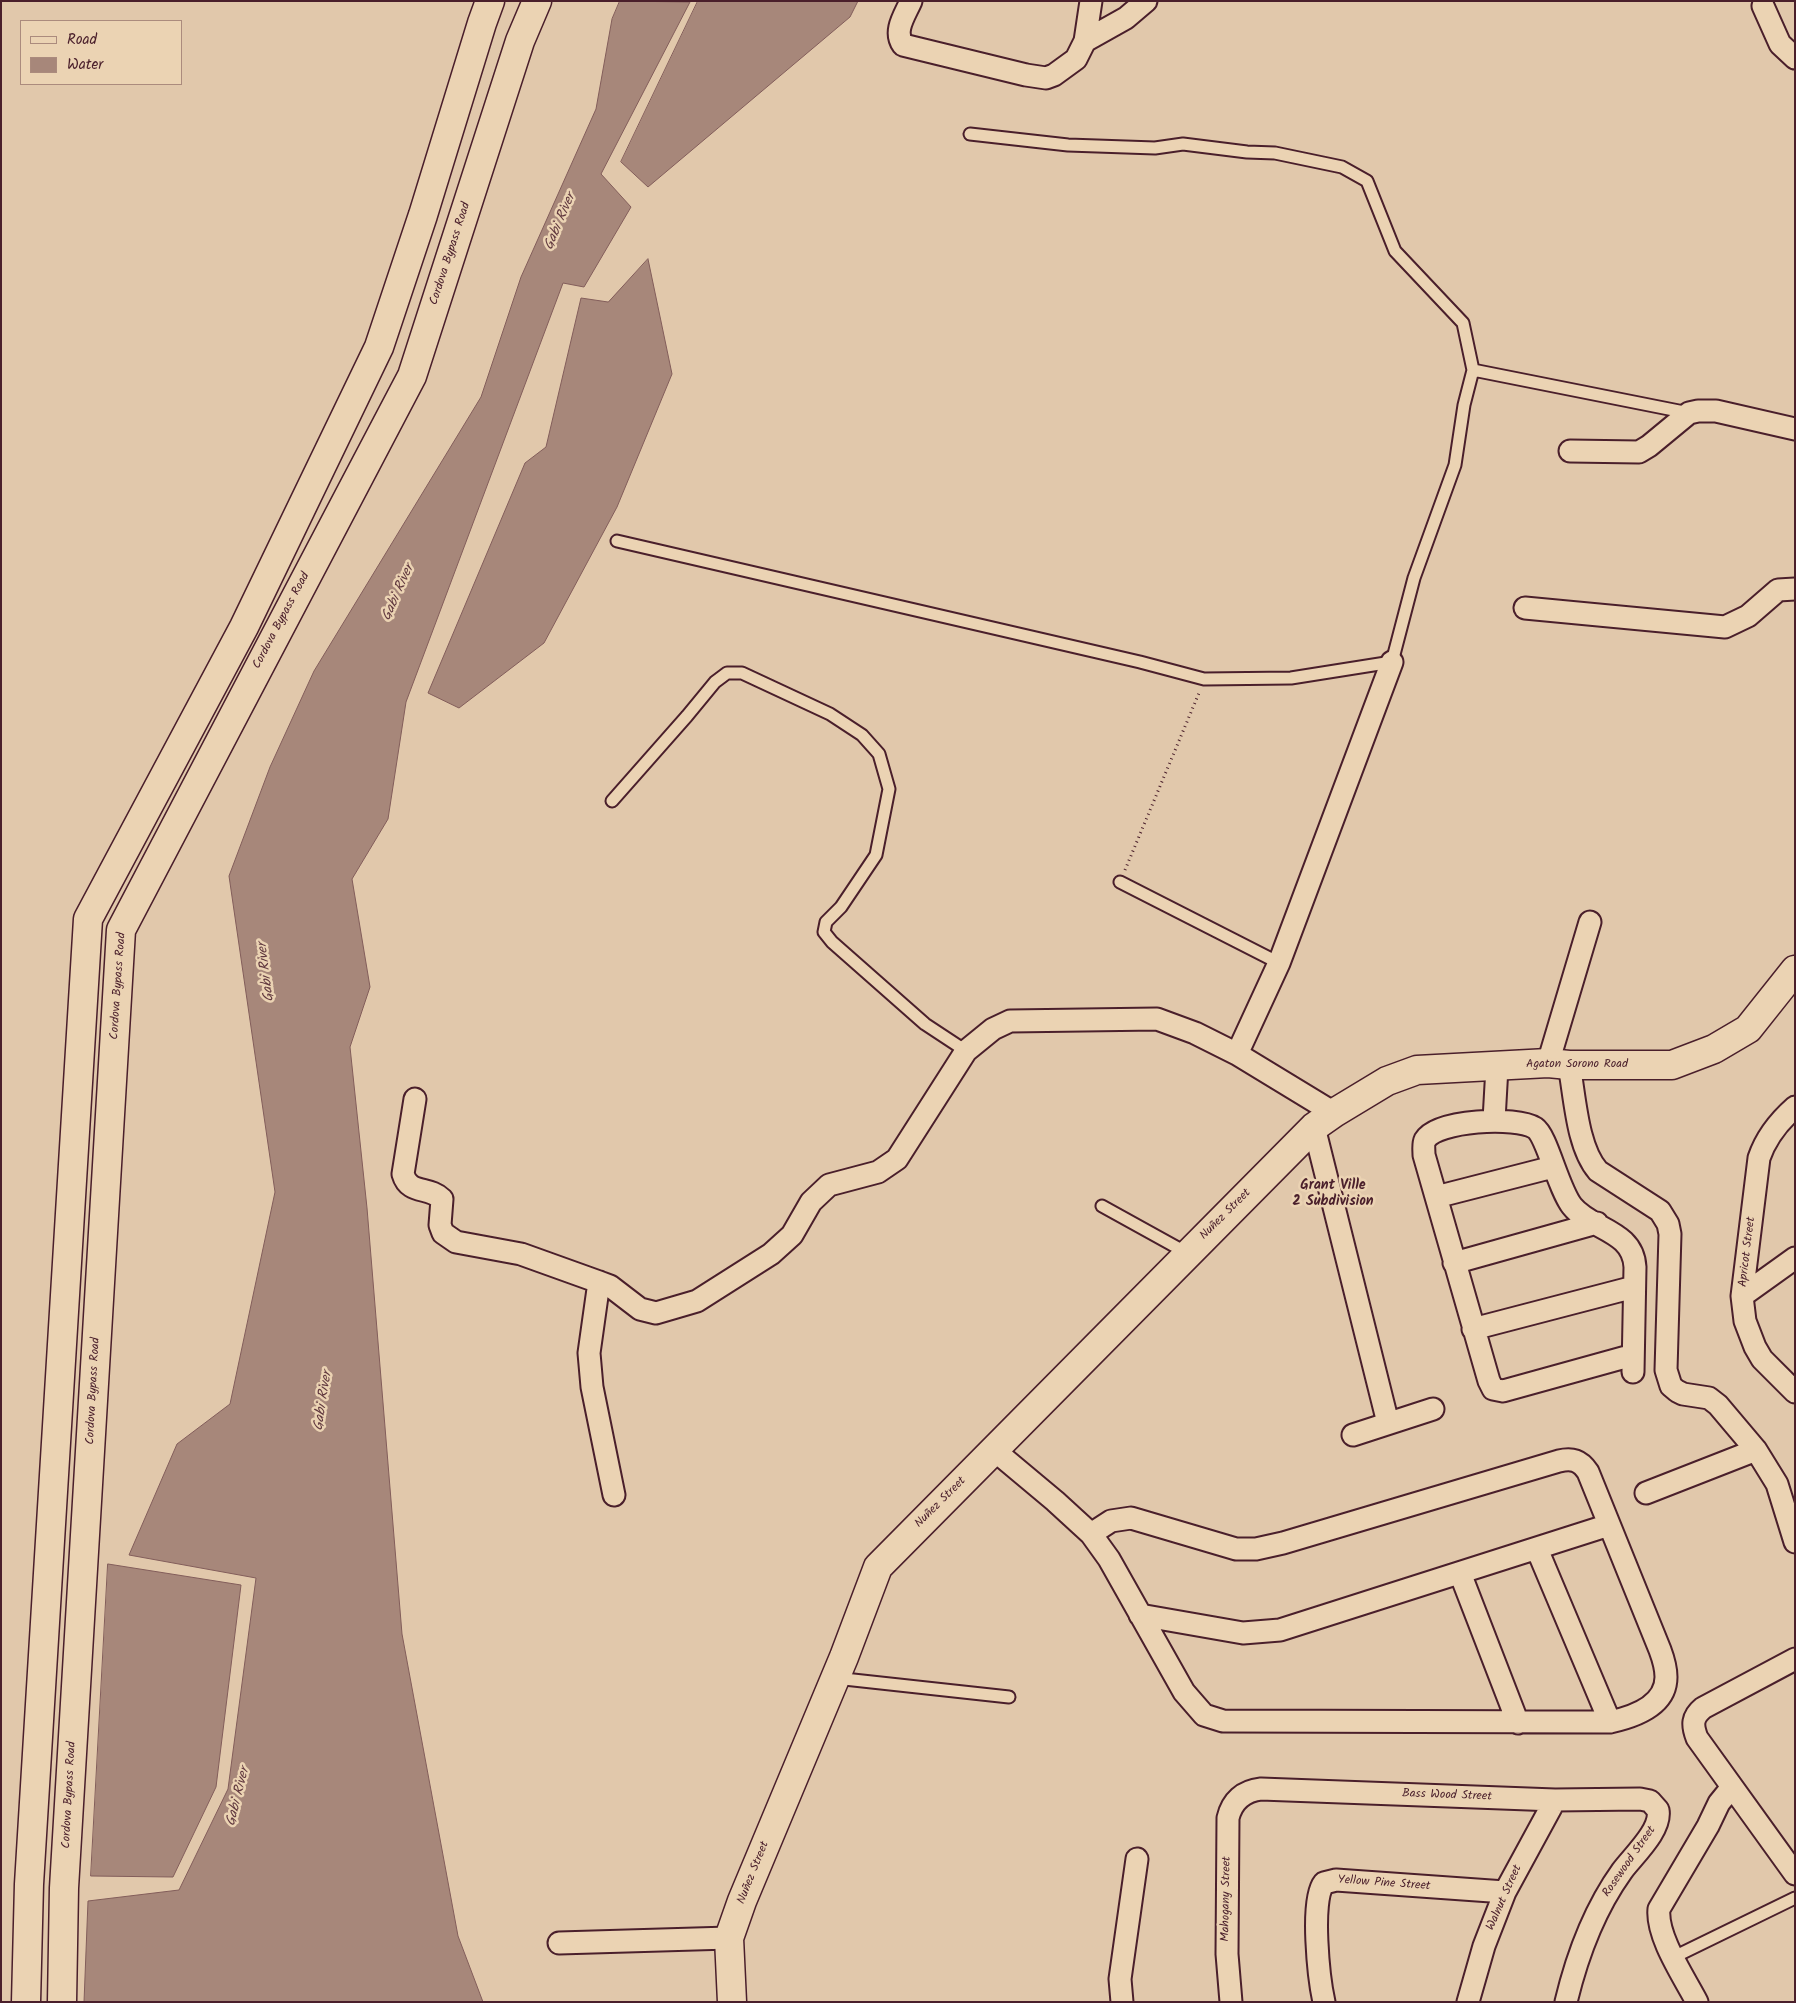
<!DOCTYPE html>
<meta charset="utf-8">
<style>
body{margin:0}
#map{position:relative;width:1796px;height:2003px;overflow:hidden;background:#e1c8ab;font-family:Kalam,sans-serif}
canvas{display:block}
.frame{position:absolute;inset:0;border:2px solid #4a1f2b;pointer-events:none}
.legend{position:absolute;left:20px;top:20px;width:162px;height:65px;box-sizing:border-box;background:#ebd3b3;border:1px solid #ab8b7d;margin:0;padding:6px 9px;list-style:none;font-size:15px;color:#4a1f2b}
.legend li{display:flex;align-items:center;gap:10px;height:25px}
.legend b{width:25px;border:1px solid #ab8b7d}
</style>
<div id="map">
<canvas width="1796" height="2003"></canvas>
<div class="frame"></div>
<ul class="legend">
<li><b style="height:6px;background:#ebd3b3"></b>Road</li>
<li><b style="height:14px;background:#a7877a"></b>Water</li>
</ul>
</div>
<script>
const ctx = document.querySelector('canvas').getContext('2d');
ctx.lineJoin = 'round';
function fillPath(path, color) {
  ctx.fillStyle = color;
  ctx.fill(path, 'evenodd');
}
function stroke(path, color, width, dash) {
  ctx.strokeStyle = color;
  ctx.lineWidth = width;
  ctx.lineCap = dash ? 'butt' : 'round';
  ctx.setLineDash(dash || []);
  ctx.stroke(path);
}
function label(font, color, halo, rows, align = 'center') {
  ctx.font = font + ' Kalam,sans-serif';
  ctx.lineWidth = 5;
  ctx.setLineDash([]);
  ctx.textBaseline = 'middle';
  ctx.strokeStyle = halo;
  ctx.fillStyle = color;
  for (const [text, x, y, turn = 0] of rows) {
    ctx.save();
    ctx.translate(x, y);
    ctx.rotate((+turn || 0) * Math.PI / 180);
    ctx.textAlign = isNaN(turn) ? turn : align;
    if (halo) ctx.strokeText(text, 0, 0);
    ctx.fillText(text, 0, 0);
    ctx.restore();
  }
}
const water = new Path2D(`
 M620,1L690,2L601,174L631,207L584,287L563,283L406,702L388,819L352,879L370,987L350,1047L367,1208L402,1634L458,1936L483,2002H84L88,1901L179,1890L228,1789L256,1578L129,1555L177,1444L230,1404L275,1192L229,876L270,767L314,671L481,397L521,277L596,109L612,19Z
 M698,1H858L850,17L648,187L621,162Z
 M648,259L672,374L617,507L544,643L459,708L428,693L525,463L546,447L581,298L608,302Z
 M108,1564L241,1585L216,1787L173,1877L91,1876Z`);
const path = new Path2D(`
 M1125,870L1199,693`);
const lane = new Path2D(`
 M1473,370L1689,413
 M617,541L1140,662L1204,679L1291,678L1392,662L1414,578L1455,465L1464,405L1473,370L1463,323L1395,251L1367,181L1342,167L1275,153L1247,152L1183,144L1155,148L1068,145L970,134
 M612,801L687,716L715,682L727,673H742L830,714L862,735L879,754L889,789L876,855L841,907L826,922L824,932L832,942L925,1024L966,1051
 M1120,882L1279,963
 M1102,1206L1187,1253
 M835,1678L1009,1697
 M1674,1957L1795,1898`);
const street = new Path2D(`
 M911,1C905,15 893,31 903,45L1026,75L1046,78L1054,75L1076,59L1085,41L1091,1
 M1763,6L1780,44L1795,58
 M1085,41L1126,18L1146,1
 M1570,451L1639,452L1649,446L1689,413L1698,411H1716L1795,429
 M1525,608L1725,627L1748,616L1778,590L1795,589
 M1237,1054L1279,963L1392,662
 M1548,1063L1590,922
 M1569,1065C1575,1097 1577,1147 1598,1171L1660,1211L1668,1224L1670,1234L1666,1370L1671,1386L1677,1391L1683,1394L1709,1398L1718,1405L1756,1450L1777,1484L1795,1542
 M415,1099L403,1174C409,1195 429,1186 442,1199L440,1225L443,1233L456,1242L521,1254L599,1282L610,1286L640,1309L656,1313L697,1301L771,1254L792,1235L811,1202L829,1185L878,1172L897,1159L966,1051L993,1029L1010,1021L1157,1019L1195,1033L1237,1054L1334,1113
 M1795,1107C1778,1122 1766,1137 1759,1158L1742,1296L1745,1321L1755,1347L1762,1359L1795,1392
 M1494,1120L1497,1067
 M1314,1127L1388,1423
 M1436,1197L1553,1167
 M1454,1263L1597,1223
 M599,1282L589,1353L592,1387L614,1495
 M1742,1296L1795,1258
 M1473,1329L1634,1287
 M1633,1372L1635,1267C1633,1230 1591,1230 1572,1206C1558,1188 1547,1136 1535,1128C1516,1116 1437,1120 1425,1140C1423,1144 1424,1150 1424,1155L1489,1381L1493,1389L1503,1391L1633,1355
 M1353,1435L1433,1409
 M994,1450L1055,1501L1091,1534L1109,1559L1184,1692L1204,1715L1223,1721L1610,1722C1633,1717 1666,1706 1666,1677C1666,1668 1663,1658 1660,1650L1588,1472C1580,1460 1572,1458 1559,1461L1283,1543L1256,1549H1236L1131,1518L1111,1521L1091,1534
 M1646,1493L1756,1450
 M1537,1549L1610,1722
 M1460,1573L1518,1723
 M1140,1615L1243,1633L1280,1630L1609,1525
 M1795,1659L1703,1708C1692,1717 1692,1725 1697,1738L1795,1874
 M559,1943L729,1938
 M1122,2002L1120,1979L1137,1859
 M1231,2002L1227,1954L1228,1818C1232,1801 1243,1791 1261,1789L1555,1800L1640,1799L1650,1801L1658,1810C1662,1830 1633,1856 1622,1871C1594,1910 1577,1956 1566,2002
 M1324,2002C1319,1980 1310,1900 1324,1883L1336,1880L1505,1892
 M1468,2002L1484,1946L1505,1892L1555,1800
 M1697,2002C1684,1977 1656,1936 1659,1909L1708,1826L1719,1803L1732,1787`);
const secondary = new Path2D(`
 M732,2002L729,1938L742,1901L844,1657L878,1567L1314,1127L1334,1113L1387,1081L1417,1070L1548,1063L1569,1065H1672L1714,1049L1748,1029L1795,970`);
const primary = new Path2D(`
 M26,2002L29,1884L88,919L244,627L379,347L423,215L482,23L490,1
 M62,2002L64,1888L121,930L412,376L520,41L537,1`);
const streetNames = [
 ["Cordova Bypass Road",451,254,-72],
 ["Cordova Bypass Road",282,621,-62],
 ["Cordova Bypass Road",119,986,-86],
 ["Agaton Sorono Road",1577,1065],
 ["Nuñez Street",1226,1215,-45],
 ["Apricot Street",1748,1252,-83],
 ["Cordova Bypass Road",94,1391,-87],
 ["Nuñez Street",941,1503,-45],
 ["Cordova Bypass Road",70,1795,-87],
 ["Bass Wood Street",1447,1796,2],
 ["Rosewood Street",1630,1862,-55],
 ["Nuñez Street",754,1873,-68],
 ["Yellow Pine Street",1384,1884,4],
 ["Walnut Street",1505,1898,-66],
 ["Mahogany Street",1227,1899,-89]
];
const waterNames = [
 ["Gabi River",561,222,-67],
 ["Gabi River",399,593,-66],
 ["Gabi River",267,972,-97],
 ["Gabi River",324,1401,-81],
 ["Gabi River",239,1797,-76]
];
const neighbourhoodNames = [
 ["Grant Ville",1333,1187],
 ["2 Subdivision",1333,1203]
];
fillPath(water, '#a7877a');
stroke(water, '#825d5a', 1);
stroke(lane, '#4a1f2b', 15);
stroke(street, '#4a1f2b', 25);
stroke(secondary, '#4a1f2b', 31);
stroke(primary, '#4a1f2b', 31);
stroke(path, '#4a1f2b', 3, [1, 4]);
stroke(lane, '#ebd3b3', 11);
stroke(street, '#ebd3b3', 21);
stroke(secondary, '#ebd3b3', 28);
stroke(primary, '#ebd3b3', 28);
label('12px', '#4a1f2b', '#ebd3b3', streetNames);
label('italic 14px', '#61393f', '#ebd3b3', waterNames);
label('bold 14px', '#4a1f2b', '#ebd3b3', neighbourhoodNames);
</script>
